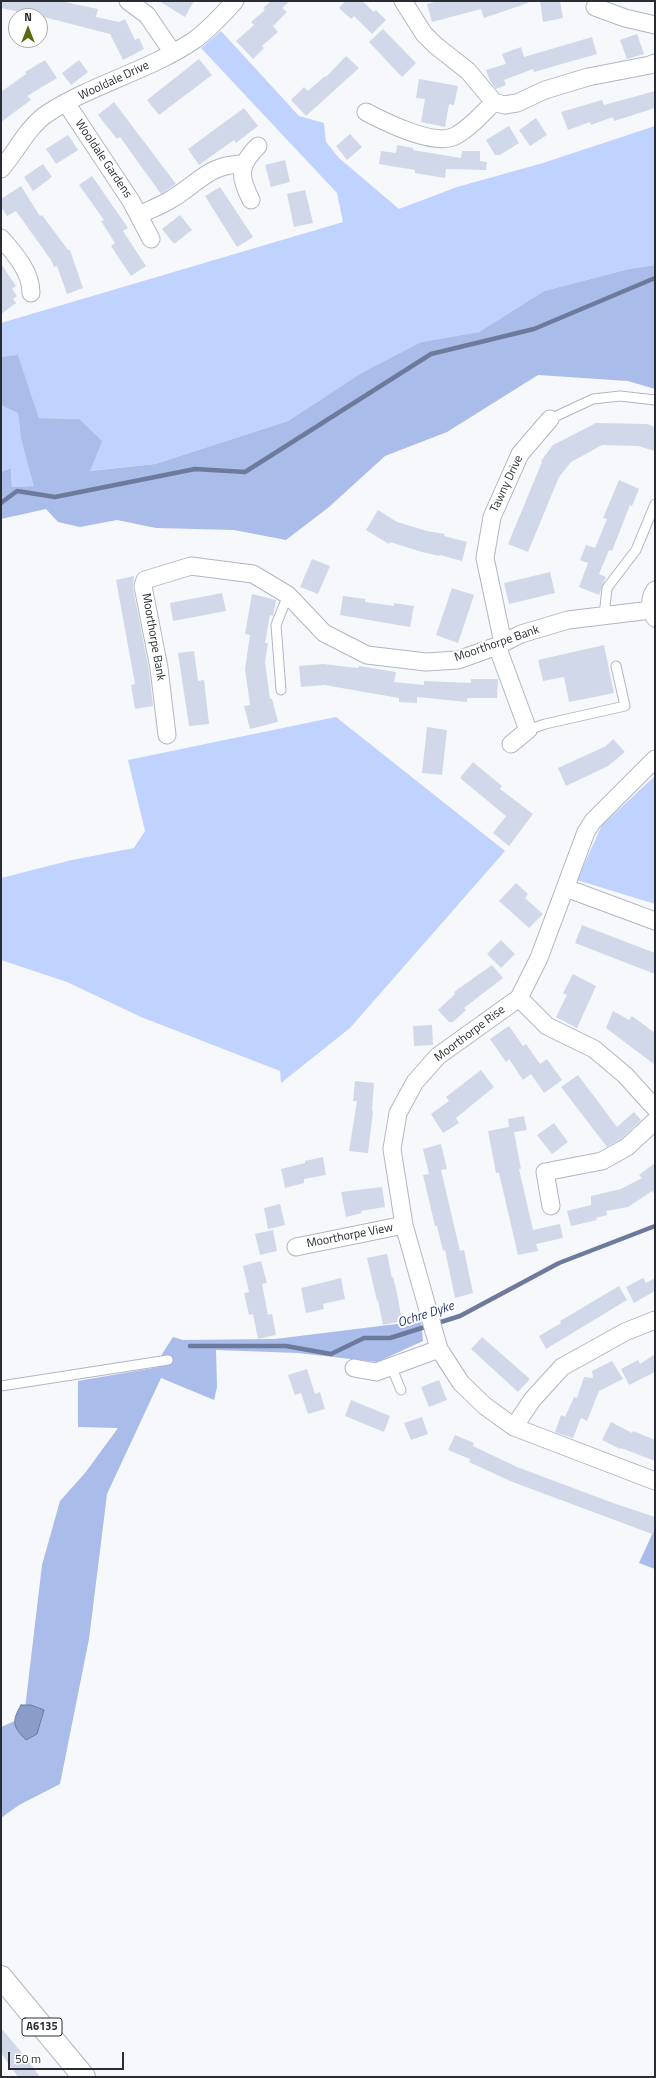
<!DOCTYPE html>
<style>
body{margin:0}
#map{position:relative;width:656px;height:2078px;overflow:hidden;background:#f7f8fc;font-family:"Titillium Web",sans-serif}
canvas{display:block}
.frame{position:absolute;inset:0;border:2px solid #2a2c33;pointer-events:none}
.north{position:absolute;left:8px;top:8px;width:40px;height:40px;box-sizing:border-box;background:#fff;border:1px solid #aaabad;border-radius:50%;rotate:0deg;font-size:11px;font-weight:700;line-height:16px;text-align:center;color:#2a2c33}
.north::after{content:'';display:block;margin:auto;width:14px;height:18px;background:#5c680e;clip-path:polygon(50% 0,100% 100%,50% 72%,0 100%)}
.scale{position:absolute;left:8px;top:2052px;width:116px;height:18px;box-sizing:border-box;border:2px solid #2a2c33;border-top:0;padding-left:5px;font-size:12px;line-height:14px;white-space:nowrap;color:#2a2c33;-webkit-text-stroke:3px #fff;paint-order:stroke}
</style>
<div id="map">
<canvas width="656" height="2078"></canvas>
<div class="frame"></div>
<div class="north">N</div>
<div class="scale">50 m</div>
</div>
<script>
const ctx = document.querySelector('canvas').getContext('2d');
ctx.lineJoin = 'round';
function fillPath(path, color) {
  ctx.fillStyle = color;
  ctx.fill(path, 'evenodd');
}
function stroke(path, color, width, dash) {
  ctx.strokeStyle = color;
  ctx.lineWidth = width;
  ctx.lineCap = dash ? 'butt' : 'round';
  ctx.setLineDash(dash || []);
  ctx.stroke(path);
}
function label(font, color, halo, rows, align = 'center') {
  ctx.font = font + ' "Titillium Web",sans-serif';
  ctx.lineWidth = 4;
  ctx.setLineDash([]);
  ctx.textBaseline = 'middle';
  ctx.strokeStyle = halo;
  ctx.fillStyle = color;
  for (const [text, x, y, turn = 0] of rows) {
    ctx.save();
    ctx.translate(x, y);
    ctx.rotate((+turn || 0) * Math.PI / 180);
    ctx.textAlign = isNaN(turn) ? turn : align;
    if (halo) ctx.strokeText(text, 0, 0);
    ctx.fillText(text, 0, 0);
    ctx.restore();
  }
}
const green = new Path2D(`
 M221,31L299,116L324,123L326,142L339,158L399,209L457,187L543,163L655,126V265L629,269L544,291L479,332L421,342L363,372L288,421L155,464L89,471L79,419L39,418L18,356L1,357V323L343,222L337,193L201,48Z
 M1,405L18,412L21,439L35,486L12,487L11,468L1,472Z
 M336,717L505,851L350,1028L281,1083L280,1071L141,1017L67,982L1,960V878L72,860L134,848L145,831L128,760Z
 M655,776V904L577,880L602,825Z`);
const forest = new Path2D(`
 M655,265V389L628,381L538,375L447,432L385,456L329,507L286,540L234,530L156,528L117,520L80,527L58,522L46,509L1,519V472L11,468L12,487L34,486L21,439L18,413L1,405V357L18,355L39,418L79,419L102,441L90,471L155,464L288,421L363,372L421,342L479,332L544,291L629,269Z
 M421,1321L423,1341L377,1362L298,1353L216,1350L217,1387L214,1400L161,1378L107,1494L89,1639L60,1784L19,1805L1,1818V1727L24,1717L42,1565L60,1501L85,1473L118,1428L78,1427V1381L159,1367L162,1354L173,1337L183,1340L275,1339Z
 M655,1528V1569L639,1563Z`);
const water = new Path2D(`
 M21,1705H31L44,1710L37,1734L26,1740C12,1726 12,1721 21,1705Z`);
const stream = new Path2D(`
 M1,503L17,491L55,497L195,469L245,472L431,354L534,329L655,278
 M190,1346H286L331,1354L364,1338H390L460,1316L559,1263L655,1226`);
const building = new Path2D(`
 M1,1H60L98,9L96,17L119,22L125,19L135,40L139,38L144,49L123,60L110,34L40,16L25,13L24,15L15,11L1,8Z
 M159,1H194L185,17Z
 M271,1H290L282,8L287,12L273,26L278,32L262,46L264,48L253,59L236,41L254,25L251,22L265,10L263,8Z
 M345,1H362L374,12L376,10L386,20L372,34L354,16L351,19L339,8Z
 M438,1H528V3L484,18L481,9L432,22L427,4Z
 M540,1H560L563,18L543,22Z
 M383,29L416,63L402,77L369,42Z
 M637,34L644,54L627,59L620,40Z
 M592,37L597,54L534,72L533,69L504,80L506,85L496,89L490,81L486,70L506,64L502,54L521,47L524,57Z
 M346,56L359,68L306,116L291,100L304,87L308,91L325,76L326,77Z
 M199,59L212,75L159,115L147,100Z
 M45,60L57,78L27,96L31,100L1,122V92L26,74L25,72Z
 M79,60L88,72L71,85L62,73Z
 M419,79L458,86L454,105L449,104L445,127L421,122L425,99L416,98Z
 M655,91V108L614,121L613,117L591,125L590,122L568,130L561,112L602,100L604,105Z
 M114,102L176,184L161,194L120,137L117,139L98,115Z
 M244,108L258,126L236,143L234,140L199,165L188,149Z
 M536,118L547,135L530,146L519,130Z
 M509,126L519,143L500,155H495L486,140Z
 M350,134L362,147L347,160L336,146Z
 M68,135L78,150L56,164L46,149Z
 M397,145L413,148V150L461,158L462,151H480V161L487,162L486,170L446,169L445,178L415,173V170L379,164L381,151L396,153Z
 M285,160L290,182L271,187L265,165Z
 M43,164L52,177L33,191L24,177Z
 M92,176L128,228L123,231L146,266L131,276L111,246L115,243L101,221L104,220L79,185Z
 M21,186L40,216L42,215L68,250H70L83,288L67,294L57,266L54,267L51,260L16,211L7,216L1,207V199Z
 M220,187L253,237L237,247L205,196Z
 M305,190L313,223L294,227L287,194Z
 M180,215L192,230L174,244L162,229Z
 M1,264L16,286L12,289L17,296L13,299L16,303L1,314Z
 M596,423L647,424L655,427V451L638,446L602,445L571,462L559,477L528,552L508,544L542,462L541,461L553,445Z
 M619,480L639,489L632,506L630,505L612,551L609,550L599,574L606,577L599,595L579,587L588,563L580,560L586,545L595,548L607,519L603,518Z
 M378,510L397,522L427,531L445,534L444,536L467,542L462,561L440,555L439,556L422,552L390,542L389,544L366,530Z
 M312,559L330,566L318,594L300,587Z
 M550,572L555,593L509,604L504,583Z
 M134,576L133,588L149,670L153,706L135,709L131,685L135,684L116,580Z
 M452,588L474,595L458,643L436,635Z
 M222,593L226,611L173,621L170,603Z
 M252,594L276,600L273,616L270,615L265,643H268L265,662L270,699H272L278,722L250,729L244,706L250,705L245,669L250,635L245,634Z
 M343,596L365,599V602L394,606V603L414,606L410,627L340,615Z
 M604,645L614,693L569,702L564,677L543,681L538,660Z
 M194,651L198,681L204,680L209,724L189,726L178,653Z
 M323,664L358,668L359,666L396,672L394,682L424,685V681L471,683V679H498L497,698H467V702L417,697V703L399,702V698L324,685L301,687L299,666Z
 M427,727L447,730L442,775L422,773Z
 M613,739L625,752L608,766L566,786L558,768L606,746Z
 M473,762L502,786L500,789L533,814L509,846L493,833L506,816L460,778Z
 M516,883L528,894L525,898L543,914L529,928L499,901Z
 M582,925L655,953V974L575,943Z
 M501,940L515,954L501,968L487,954Z
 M492,965L503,978L464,1008L466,1010L453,1022H449L438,1010L455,994L454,992Z
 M573,974L596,986L577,1028L556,1017L567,995L563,993Z
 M613,1011L629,1020L632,1016L655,1033V1065L606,1028Z
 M432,1025L433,1045L414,1046L413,1026Z
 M509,1026L523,1046L526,1044L540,1064L547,1059L562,1080L544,1093L531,1074L523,1080L509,1059L506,1062L490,1039Z
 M481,1070L494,1087L456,1118L459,1123L443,1133L431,1114L449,1101L446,1097Z
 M578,1075L617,1127L634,1112L641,1120L621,1139L607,1147L561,1087Z
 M355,1081L374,1083L372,1110L373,1111L368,1153L349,1151L357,1101H353Z
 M524,1116L527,1130L514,1132L521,1169H519L533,1230L560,1224L563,1238L536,1244L538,1251L518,1255L499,1173H496L488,1131L509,1127L508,1119Z
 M554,1123L568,1142L552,1154L537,1135Z
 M441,1144L447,1169L441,1170L460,1251L464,1250L473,1293L455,1298L445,1250L443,1251L437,1226H435L423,1175L429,1174L423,1149Z
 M323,1157L326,1175L304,1179V1183L285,1188L281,1169L305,1163V1161Z
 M655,1163V1194L652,1191L628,1207L606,1211L607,1215L596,1218L597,1220L571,1226L567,1211L591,1205V1196L621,1189L642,1178L639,1175Z
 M382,1187L385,1207L361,1211L362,1213L346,1217L341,1192Z
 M280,1204L285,1225L268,1229L264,1208Z
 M273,1230L277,1251L260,1255L255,1234Z
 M387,1254L392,1278L393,1277L397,1293L402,1321L383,1325L378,1300L377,1301L367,1258Z
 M261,1261L267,1283L262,1284L268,1315L272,1314L276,1335L258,1339L253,1314L249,1315L244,1293L249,1292L243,1266Z
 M341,1278L345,1299L323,1304L324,1309L306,1313L301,1288Z
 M643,1278L646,1283L655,1278V1291L634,1303L626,1287Z
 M619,1286L627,1300L546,1349L539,1336L561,1323L560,1321Z
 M482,1337L530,1379L518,1392L471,1349Z
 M655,1354V1372L629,1385L621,1369L638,1360L640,1364Z
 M612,1361L623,1379L599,1391L587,1421L581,1418L573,1438L555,1432L561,1415L565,1417L574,1397L577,1398L584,1377L593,1378L592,1371Z
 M307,1369L315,1394L320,1392L325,1409L308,1414L301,1393L295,1395L288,1375Z
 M439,1380L447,1400L429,1407L421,1387Z
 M351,1400L390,1416L384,1432L345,1416Z
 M422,1417L428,1434L411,1440L404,1423Z
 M611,1422L632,1433L633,1431L655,1440V1461L621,1448L620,1449L602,1440Z
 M455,1435L474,1443L473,1446L517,1467L616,1504L655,1517V1528L652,1534L510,1481L469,1462L470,1459L448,1450Z
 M1,2028L27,2059L40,2077H18L1,2053Z`);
const lane = new Path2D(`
 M550,419L593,399L620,396L655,400
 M604,616L607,588L636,550L655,504
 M281,690L276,625L288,595
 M528,730L545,724L625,706L616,666
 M391,1366L401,1390
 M1,1386L168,1360`);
const street = new Path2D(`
 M128,1L147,15L173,53
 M403,1L424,34L435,45L468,71L494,102L504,105L517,103L545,90L588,77L650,65L655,63
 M595,7L625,18L655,25
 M66,103L131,201L151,239
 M366,112C385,122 435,147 455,136C470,128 482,114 494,102
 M1,169C17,151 27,127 48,113C93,84 148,71 193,41C209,30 222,15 235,1
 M251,200C239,176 238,166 258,146
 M139,215C149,210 160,206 170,200C198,184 208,164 243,164
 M1,238C14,253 31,271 31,293
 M655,590C649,599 650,609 655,618
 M503,643L485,558L492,517L520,454L550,419
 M497,646L528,730L511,744
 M167,735L159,668L143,586L145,580L191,566L253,574L288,595L324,633L367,655L426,662L458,660L497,646L521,634L568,620L651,610
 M655,759L593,821L586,832L539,958L519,998L438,1056L415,1082L398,1113L392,1149L404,1225L439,1349L461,1383L485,1406L514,1427L655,1481
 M566,888L655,921
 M519,998L547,1026L594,1049L625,1075L655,1108
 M551,1206L545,1172L602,1161L627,1147L655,1121
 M296,1247L404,1225
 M354,1368L376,1372L439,1349
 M514,1427L532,1400L562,1367L625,1332L655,1320`);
const primary = new Path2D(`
 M1,1977L84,2077`);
const shields = [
 [42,2027,40]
];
const shieldNames = [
 ["A6135",42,2027]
];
const streetNames = [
 ["Wooldale Drive",114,81,-25],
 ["Wooldale Gardens",103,159,56],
 ["Tawny Drive",507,484,-65],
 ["Moorthorpe Bank",153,637,80],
 ["Moorthorpe Bank",497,644,-19],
 ["Moorthorpe Rise",470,1034,-37],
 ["Moorthorpe View",350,1236,-11]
];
const waterNames = [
 ["Ochre Dyke",426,1315,-18]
];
fillPath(green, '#c0d2fe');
fillPath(forest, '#a9bcea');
fillPath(water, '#8a9cc9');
stroke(water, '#6d7a9c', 1);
stroke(stream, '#6d7a9c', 4.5);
fillPath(building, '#d1d8e9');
stroke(lane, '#afb6c7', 11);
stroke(street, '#afb6c7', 19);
stroke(primary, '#afb6c7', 24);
stroke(lane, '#fff', 9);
stroke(street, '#fff', 17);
stroke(primary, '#fff', 22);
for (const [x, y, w] of shields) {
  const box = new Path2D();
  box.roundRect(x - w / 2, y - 9, w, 18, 3);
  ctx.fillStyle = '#fff';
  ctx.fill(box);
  stroke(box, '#2a2c33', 1);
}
label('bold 11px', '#2a2c33', null, shieldNames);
label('12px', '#2a2c33', '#fff', streetNames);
label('italic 13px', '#283a72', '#fff', waterNames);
</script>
